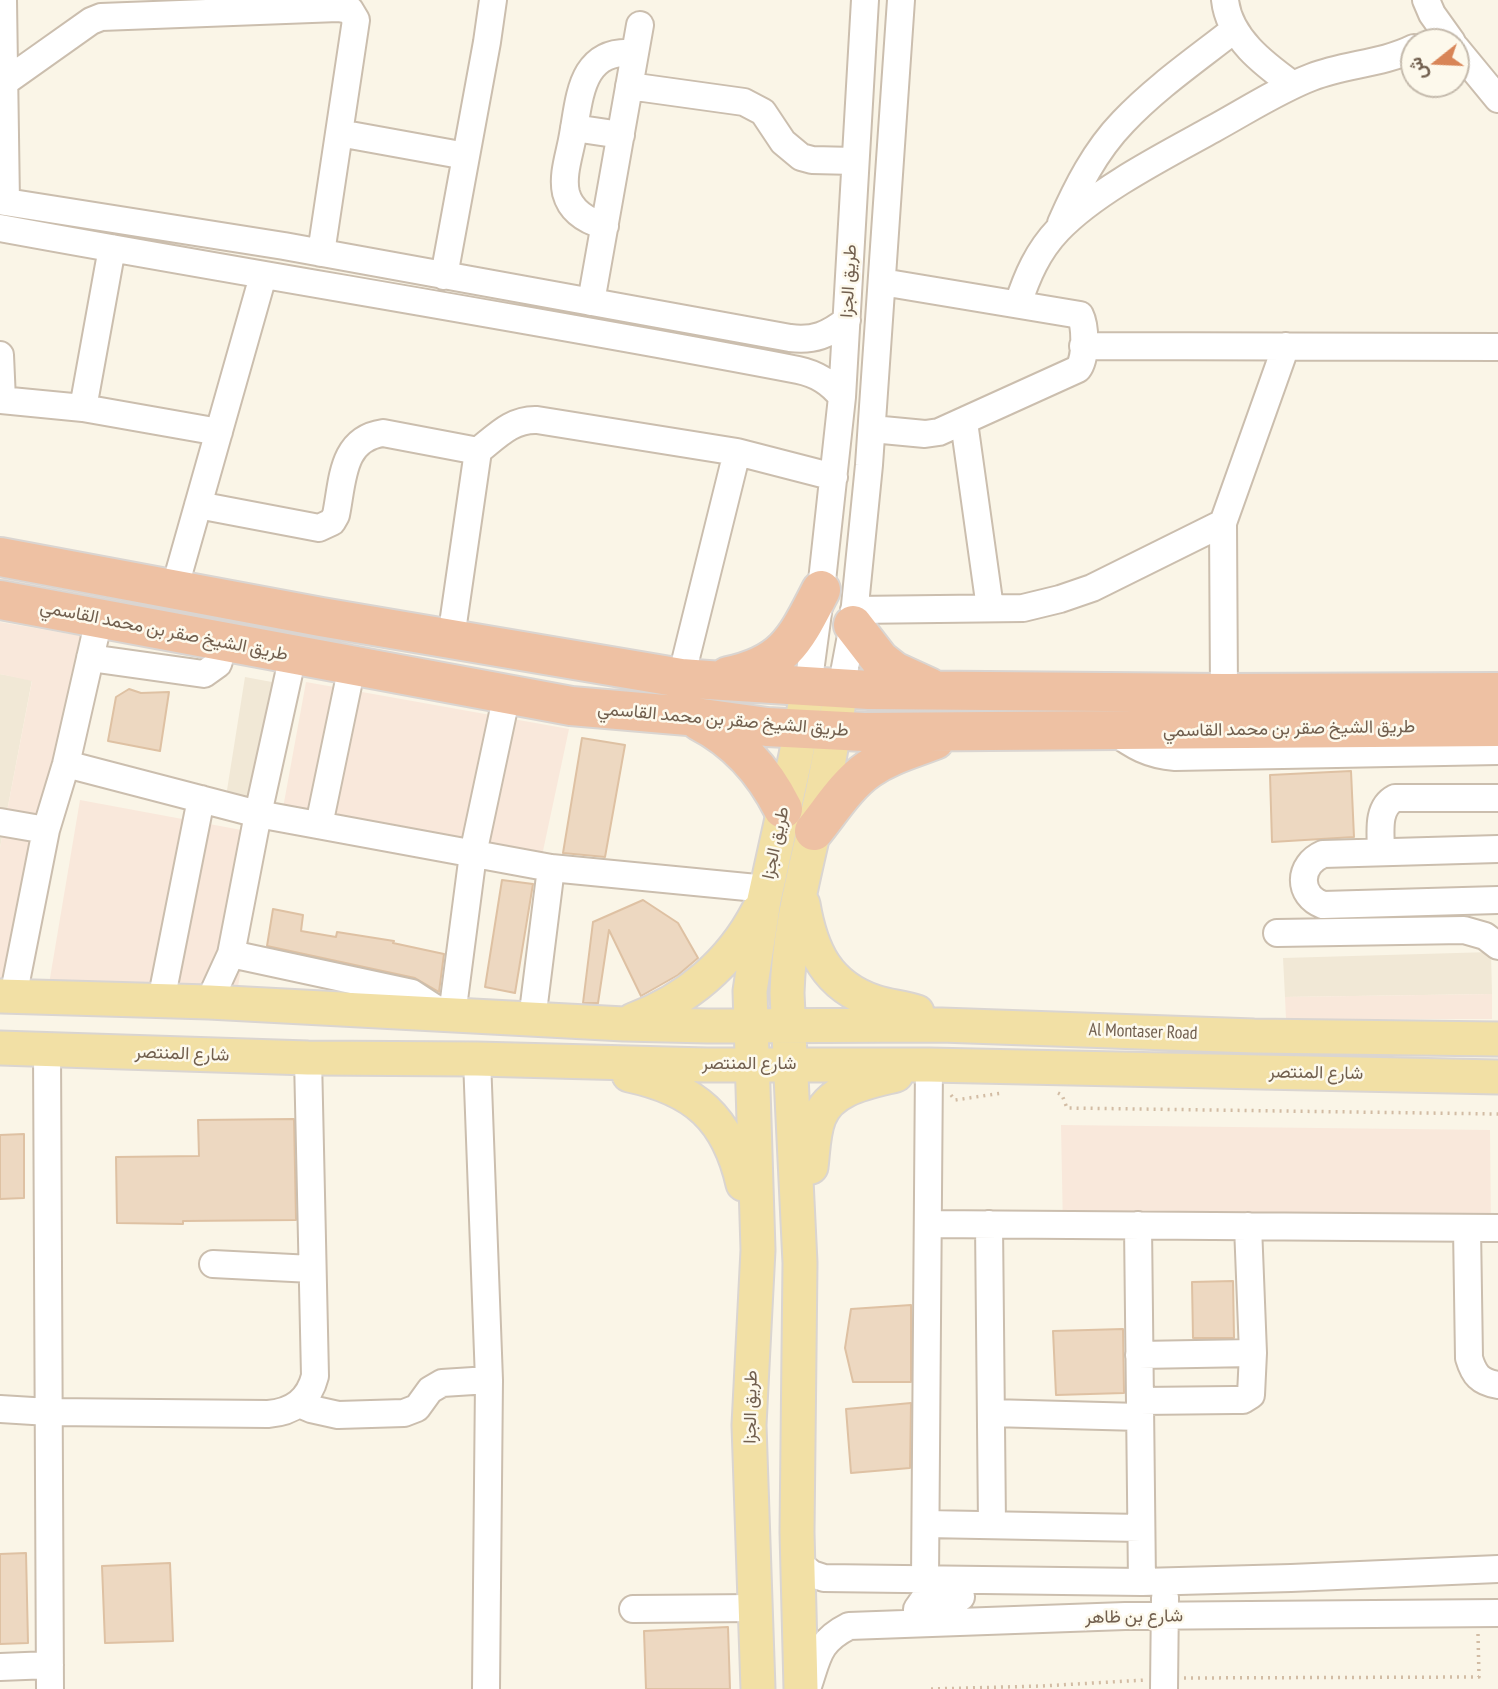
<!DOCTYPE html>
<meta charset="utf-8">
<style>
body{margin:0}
#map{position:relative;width:1498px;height:1689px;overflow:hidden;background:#faf5e7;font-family:"PT Sans Narrow",Vazirmatn,sans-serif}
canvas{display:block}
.north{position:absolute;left:1400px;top:28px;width:70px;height:70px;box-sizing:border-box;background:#fdf9ec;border:2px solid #c5bbad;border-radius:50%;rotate:252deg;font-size:19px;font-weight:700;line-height:28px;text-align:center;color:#715f4e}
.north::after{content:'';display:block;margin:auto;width:24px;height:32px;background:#d88557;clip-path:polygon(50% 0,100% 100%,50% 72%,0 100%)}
</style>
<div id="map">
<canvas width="1498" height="1689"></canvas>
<div class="north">ش</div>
</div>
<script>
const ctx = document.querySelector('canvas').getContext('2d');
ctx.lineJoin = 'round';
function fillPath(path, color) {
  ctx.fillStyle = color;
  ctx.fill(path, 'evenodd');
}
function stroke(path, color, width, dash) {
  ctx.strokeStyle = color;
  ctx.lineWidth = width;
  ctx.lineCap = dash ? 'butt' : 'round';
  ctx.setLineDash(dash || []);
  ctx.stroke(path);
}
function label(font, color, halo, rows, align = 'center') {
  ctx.font = font + ' "PT Sans Narrow",Vazirmatn,sans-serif';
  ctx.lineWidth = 5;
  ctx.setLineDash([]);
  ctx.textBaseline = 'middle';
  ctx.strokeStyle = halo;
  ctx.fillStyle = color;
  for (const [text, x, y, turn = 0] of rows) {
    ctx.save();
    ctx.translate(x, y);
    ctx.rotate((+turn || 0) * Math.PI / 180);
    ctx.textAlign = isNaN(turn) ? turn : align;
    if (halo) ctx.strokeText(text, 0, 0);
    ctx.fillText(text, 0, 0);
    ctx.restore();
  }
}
const residential = new Path2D(`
 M0,674L32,680L0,848Z
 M245,677L288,685L263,815L224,809Z
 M1491,952L1492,994L1285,997L1283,958Z`);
const commercial = new Path2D(`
 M0,622L87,637L0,1000V848L32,681L0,674Z
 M306,682L569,729L540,865L281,819Z
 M80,800L263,834L237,993L49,984Z
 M1492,994V1019H1286L1285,997Z
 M1061,1125L1490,1130L1491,1234L1063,1230Z`);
const building = new Path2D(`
 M129,689L141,693L169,692L160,751L108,741L116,697Z
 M582,738L625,745L605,857L563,853Z
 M1351,771L1354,837L1272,842L1270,775Z
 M502,880L533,884L515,993L485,987Z
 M643,900L678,923L698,958L678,975L641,996L609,930L598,1003H583L593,922Z
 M273,909L303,915L301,931L336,937L337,932L394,941L393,943L444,954L439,992L415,978L267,946Z
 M294,1119L296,1220L183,1221V1224L117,1223L116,1157L199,1156L198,1120Z
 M24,1134V1198L0,1199V1135Z
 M1233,1281L1234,1338H1193L1192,1282Z
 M911,1305V1382H853L845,1348L851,1309Z
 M1123,1329L1124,1393L1056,1395L1053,1331Z
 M911,1403L910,1468L851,1473L846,1409Z
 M26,1553L28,1643L0,1644V1554Z
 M170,1563L173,1641L105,1643L102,1566Z
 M728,1627L730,1689H646L644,1631Z`);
const path = new Path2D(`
 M1058,1093L1062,1095L1067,1108L1498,1114
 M951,1095L955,1100L1003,1093
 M1184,1678L1479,1677L1478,1634
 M931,1689L1042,1686L1145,1680`);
const minor = new Path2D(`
 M3,0L6,202
 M1225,0C1229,38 1264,64 1293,85
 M1426,0L1432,14L1452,42
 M1456,48L1498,99
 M5,82L91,21L101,17L338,8L350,10L356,20L321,253
 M629,86L744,102L763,112L783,142L801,157L812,160L855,161
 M574,128L621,135
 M339,133L466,156
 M0,201L284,246L790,338C814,341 828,335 847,320
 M1061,223C1077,187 1095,151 1123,122C1156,87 1197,59 1235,29
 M605,226C587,221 571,212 566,193C562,176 569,156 572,140C580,99 579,48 635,53
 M0,228C266,277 533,319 798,370C817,374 830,382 842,397
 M444,276L487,42L493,0
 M591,302L640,25
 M1018,304C1027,276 1038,251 1058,230C1095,191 1166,155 1213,129C1246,111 1278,90 1312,77C1345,64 1382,64 1414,48
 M1083,346L1498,347
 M0,355L2,400
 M0,400L83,408L219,432
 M83,408L112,248
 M964,422L990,608
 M872,429L925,434L939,432L1078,369C1086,359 1086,327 1080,315L882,282
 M198,505L319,528L332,522L336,515C343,481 341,439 383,433L478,451
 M174,590L263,276
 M854,610L1023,608L1060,599L1092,588L1223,523
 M451,638L478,451C497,436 512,419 537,420L737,452L834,477
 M90,658L204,674L218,664L225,642
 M681,678L737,452
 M808,687L821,590L842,397L865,0
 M841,689L853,625L869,465L901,0
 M1224,693L1223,523L1286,346
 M1112,730C1133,746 1149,755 1175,757L1498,751
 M66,764L258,814L551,868L767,889
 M0,822L46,830
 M319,825L352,666
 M1498,849L1323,854C1298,865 1297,895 1323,905L1498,900
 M1381,852C1381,834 1376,808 1395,798H1498
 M1277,933L1464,930L1485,936L1498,946
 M231,954L412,993L444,1014
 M13,997L46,830L66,764L99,619
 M161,1001L201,799
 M209,1002L231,954L258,814L293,655
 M452,1015L473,854L507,694
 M532,1020L551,868
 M47,1050L50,1689
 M477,1059L489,1380L486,1689
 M928,1224L1498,1228
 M989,1224L992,1525
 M1138,1225L1142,1582
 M1467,1228L1469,1358C1474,1375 1480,1382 1498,1385
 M213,1264L312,1269
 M1139,1355L1253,1353
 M1140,1401L1234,1400H1243L1251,1395L1253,1353L1248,1226
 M299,1404L311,1409L338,1415L404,1413L417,1408L430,1390L442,1383L489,1380
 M0,1409L49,1412L268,1414C293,1412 309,1400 315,1376L308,1058
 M991,1413L1140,1417
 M926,1524L1141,1528
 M798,1563L812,1574L824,1578L1142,1582L1291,1578L1498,1569
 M925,1579L929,1065
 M633,1609L755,1608
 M917,1623V1609L924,1599L961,1597
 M0,1667L50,1665
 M807,1689C818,1658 817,1642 849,1626L1125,1616L1498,1613
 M1164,1689L1165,1598`);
const major = new Path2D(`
 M803,904C811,951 827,986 875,1002C889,1007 904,1007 917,1012
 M0,996L209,1002L624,1024L708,1026L941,1025L1254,1036L1498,1039
 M633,1020C687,1000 731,963 758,911
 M0,1048L308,1058L477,1059L707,1065H929L1498,1077
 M629,1075C695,1089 728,1118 743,1184
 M811,1167C813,1152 813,1133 819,1118C830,1088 868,1082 896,1075
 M758,1689L749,1425L758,1250L750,991L764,900L796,755L808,687
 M801,1689L797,1532L800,1263L787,993C789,933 801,888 814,830C825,783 834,736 841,689`);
const highway = new Path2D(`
 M0,557L321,617L681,678L708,680L869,690L1224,693L1498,692
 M0,600L571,706L688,716L767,727L864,732L1498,727
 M853,625L880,660L894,671L929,687
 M728,676C786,664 796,638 821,590
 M699,721C738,741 764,771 783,809
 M814,831C831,810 847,784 869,769C889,755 912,749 935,740`);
const streetNames = [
 ["طريق الجزا",849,281,-87],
 ["طريق الشيخ صقر بن محمد القاسمي",164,631,11],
 ["طريق الشيخ صقر بن محمد القاسمي",723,720,5],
 ["طريق الشيخ صقر بن محمد القاسمي",1289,729,-1],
 ["طريق الجزا",776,843,-78],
 ["Al Montaser Road",1143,1032,2],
 ["شارع المنتصر",182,1054,2],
 ["شارع المنتصر",749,1064],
 ["شارع المنتصر",1316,1073,1],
 ["طريق الجزا",751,1407,-89],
 ["شارع بن ظاهر",1134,1617,-1]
];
fillPath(residential, '#f1e8d6');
fillPath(commercial, '#f9e8db');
fillPath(building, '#edd8c1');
stroke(building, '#dec1a3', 2);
stroke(minor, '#cbbeae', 30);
stroke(major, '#dad5d1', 37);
stroke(highway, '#dad5d1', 42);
stroke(path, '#d2bca4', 3.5, [2, 5]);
stroke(minor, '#fff', 26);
stroke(major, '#f2e0a5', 33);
stroke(highway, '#eec1a3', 38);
label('18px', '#715f4e', '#fdf9ec', streetNames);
</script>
